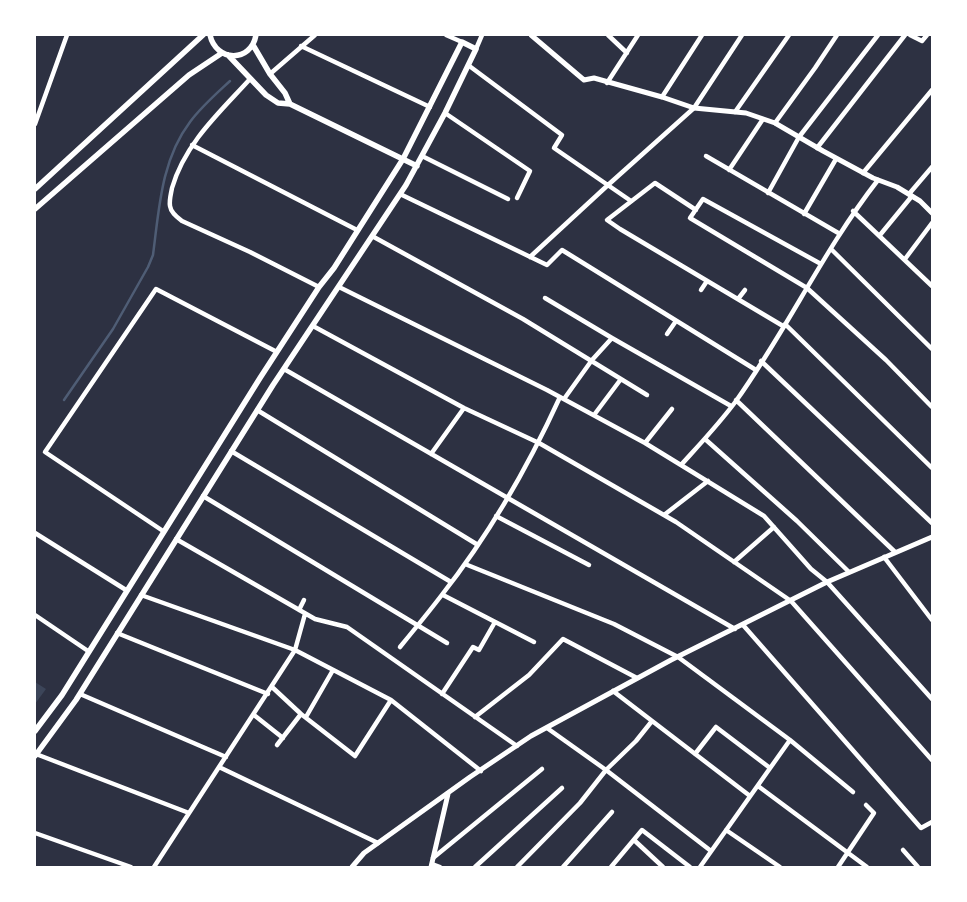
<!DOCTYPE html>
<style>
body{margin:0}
#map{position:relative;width:967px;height:902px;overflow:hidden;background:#2d3142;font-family:"Archivo Narrow",sans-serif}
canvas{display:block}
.frame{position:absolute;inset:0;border:36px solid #fff;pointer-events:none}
</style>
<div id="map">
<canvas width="967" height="902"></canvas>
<div class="frame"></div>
</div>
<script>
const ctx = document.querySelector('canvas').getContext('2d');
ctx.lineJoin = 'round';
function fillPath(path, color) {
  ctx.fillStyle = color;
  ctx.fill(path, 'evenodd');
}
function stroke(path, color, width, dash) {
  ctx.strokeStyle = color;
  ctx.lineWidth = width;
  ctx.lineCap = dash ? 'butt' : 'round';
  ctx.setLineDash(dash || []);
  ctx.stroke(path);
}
const green = new Path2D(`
 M35,682L46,689L35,704Z`);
const stream = new Path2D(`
 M64,400L113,329L148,267L153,255C159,210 161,160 190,122C201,107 216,94 230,81`);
const minor = new Path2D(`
 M446,35L462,42
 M608,35L627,53
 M910,35L922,41L927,35
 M301,46L430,107
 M476,49L482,35
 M468,65L562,135L554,148L631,201
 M270,74L315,35
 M250,79C220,112 185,143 172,188C171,194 169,200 170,206C171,213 177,217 182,221L250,252L319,287
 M607,83L638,35
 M662,97L702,35
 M735,112L789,35
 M445,113L530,171L517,198
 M775,123L815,68L837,35
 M35,124L67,35
 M192,145L357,230
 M817,148L905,35
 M422,156L508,199
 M706,156L840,234
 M729,170L763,119
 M863,173L932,90
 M768,193L799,137L878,35
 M400,194L547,265L562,250L756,370
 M909,194L932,167
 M696,210L655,183L607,220L620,229L783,326
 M853,211L932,286
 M804,214L836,159
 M880,235L912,196
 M372,236L523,319L647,395
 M831,249L932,349
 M530,257L608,185L694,108L742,35
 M905,259L932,223
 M821,264L703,199L690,218L807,288L886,360L932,407
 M339,287L547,390L645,443L764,516L811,569L827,582L932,699
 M701,290L707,281
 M545,298L612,338L731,406
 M738,299L745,290
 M785,324L932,468
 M313,326L464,408L539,443L676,522L791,601L932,760
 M667,334L676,321
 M761,361L932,523
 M284,369L735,629
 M564,399L592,360L612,338
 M736,400L895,552
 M257,410L478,545
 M594,415L621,379
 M705,439L797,521L849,572
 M645,443L672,409
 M231,451L451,582
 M431,454L464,408
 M681,465C700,444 719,424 736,401C787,330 824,249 878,180
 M203,496L447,643
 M664,515L708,481
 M496,516L589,565
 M163,531L45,452L156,289L277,352
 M35,533L126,590
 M176,539L315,619L347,627L517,746
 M884,557L932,620
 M734,562L774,527
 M465,564L614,624L678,657L790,740L700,867
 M141,595L295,650L391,700L481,771
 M443,595L534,642
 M299,610L304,600
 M35,615L88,651
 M743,625L921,828L932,822
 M117,633L268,694
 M400,647C414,630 428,613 441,596C489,535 528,467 560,397
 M272,687L301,714
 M613,691L750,796
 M80,694L226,757
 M442,694L473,647L479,650L495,622
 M254,715L283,738
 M306,717L333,670
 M475,717L529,675L563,639L637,678
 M547,728L606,770L711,851
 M790,740L853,792
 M277,745L301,714L355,756L391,700
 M36,754L189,813
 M695,754L716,727L770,768
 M219,767L378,843
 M758,786L867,867
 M726,830L780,867
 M35,833L131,867
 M634,840L663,867
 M903,850L918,867
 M433,858L542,769
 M432,864L440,867
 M154,867L295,650L305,614
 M475,867L562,788
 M517,867L580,803L606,770L636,741L652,721
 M563,867L612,812
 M611,867L642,830L690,867
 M838,867L874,813L866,805`);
const tertiary = new Path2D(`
 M531,35L584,80L594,78L662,97L694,108L746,113L775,123L823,151L873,178L897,187L920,201L932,213
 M352,867L364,853L470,777L531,736L671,660L827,582L932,537
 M431,867L448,794`);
const secondary = new Path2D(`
 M210,35C216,62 251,63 256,35
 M253,45L270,74L285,93L290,104
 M228,55L266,95L278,103L290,104L417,166
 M35,189L203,35
 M35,209L189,75L222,53
 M35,731L62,695L260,378L319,287L334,268L403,159L462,42L476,49L445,113L406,185L273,385L76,700L35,756`);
fillPath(green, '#3c4559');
stroke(stream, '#4f5d75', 2.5);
stroke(minor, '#fff', 4.5);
stroke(tertiary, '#fff', 5);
stroke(secondary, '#fff', 5.5);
</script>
